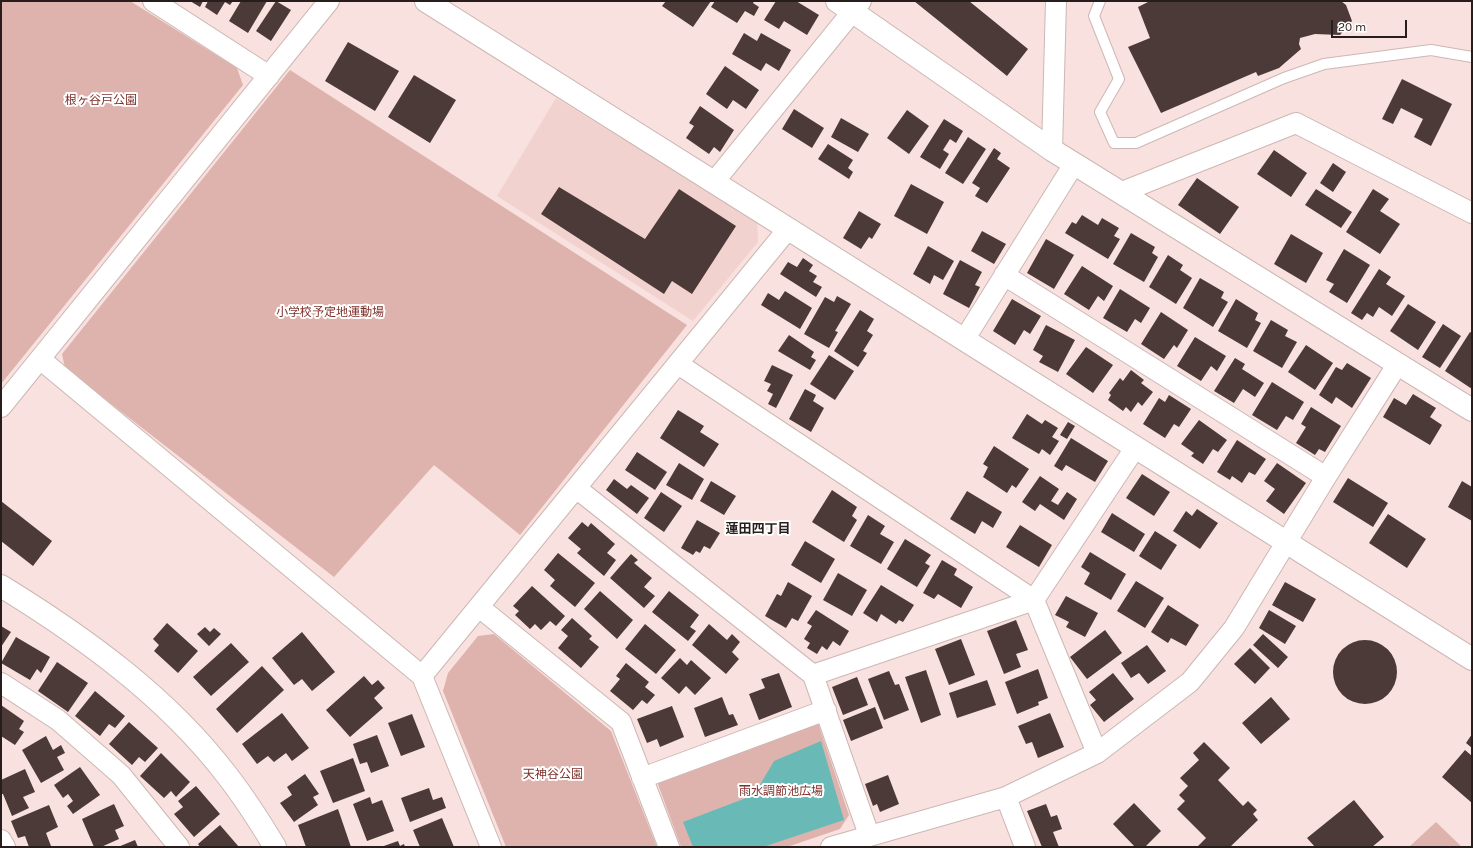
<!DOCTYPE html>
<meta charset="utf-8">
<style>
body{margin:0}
#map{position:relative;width:1473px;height:848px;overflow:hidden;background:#f8e1de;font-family:Karla,sans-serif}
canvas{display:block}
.frame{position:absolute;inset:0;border:2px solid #261d1c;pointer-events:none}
.scale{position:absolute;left:1331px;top:20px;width:76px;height:18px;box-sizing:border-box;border:2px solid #261d1c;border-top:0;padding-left:5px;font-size:12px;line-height:14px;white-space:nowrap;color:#261d1c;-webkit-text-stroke:3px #fff;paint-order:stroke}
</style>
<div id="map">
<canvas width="1473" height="848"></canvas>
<div class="frame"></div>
<div class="scale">20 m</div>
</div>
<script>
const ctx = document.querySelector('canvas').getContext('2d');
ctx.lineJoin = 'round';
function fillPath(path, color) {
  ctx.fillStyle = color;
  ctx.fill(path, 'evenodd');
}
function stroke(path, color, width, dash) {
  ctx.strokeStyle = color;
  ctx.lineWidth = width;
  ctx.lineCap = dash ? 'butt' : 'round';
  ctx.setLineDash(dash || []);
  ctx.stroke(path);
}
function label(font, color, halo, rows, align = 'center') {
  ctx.font = font + ' Karla,"Noto Sans JP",sans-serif';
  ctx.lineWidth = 4;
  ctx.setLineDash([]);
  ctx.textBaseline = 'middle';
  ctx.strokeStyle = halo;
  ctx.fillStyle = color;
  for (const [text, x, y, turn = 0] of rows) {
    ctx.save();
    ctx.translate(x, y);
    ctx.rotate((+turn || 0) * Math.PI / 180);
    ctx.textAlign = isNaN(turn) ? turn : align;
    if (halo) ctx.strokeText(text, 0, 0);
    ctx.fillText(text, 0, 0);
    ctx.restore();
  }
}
const built = new Path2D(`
 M556,98L757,221L758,242L693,321L497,196Z`);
const green = new Path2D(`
 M1,1H130L237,68L243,85L1,384Z
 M290,70L687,325L520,535L434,465L334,577L65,368L62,354Z
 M494,634L611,731L657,847H506L443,691L448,673L478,636Z
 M817,720L849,815L840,829L787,847H681L656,779Z
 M1436,822L1462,847H1409Z`);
const water = new Path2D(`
 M821,741L844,820L763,847H693L683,822L754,795L774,761Z`);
const building = new Path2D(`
 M190,1H203L200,7Z
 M208,1H233L230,5L225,2L217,15L205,7Z
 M241,1H267L248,33L229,21Z
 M276,1L291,10L271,41L256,31Z
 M666,1H711L693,27L662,6Z
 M715,1H754L753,3L759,7L754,16L745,11L737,23L711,7Z
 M776,1H796L819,15L807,35L784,21L779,29L764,20Z
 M914,1H969L1028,49L1007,76Z
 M1150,1H1341L1346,5L1352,21L1340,35L1315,34L1300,38L1299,44L1301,49L1279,68L1258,76L1256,72L1161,113L1128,47L1150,38L1138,7Z
 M744,33L757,41L761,33L791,50L779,71L766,63L761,71L732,54Z
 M348,42L399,71L375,111L325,81Z
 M725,66L759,90L746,109L733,100L727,109L706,94Z
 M414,75L456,100L430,143L388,117Z
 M1402,79L1452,104L1431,146L1414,137L1423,119L1401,108L1393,124L1382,119Z
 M700,106L734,130L720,152L714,147L709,154L686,138L694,126L689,123Z
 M794,109L824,128L812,148L782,129Z
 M907,110L929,126L909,154L887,138Z
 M841,118L869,134L858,152L831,137Z
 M944,119L963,131L956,143L950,139L943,150L949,154L940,169L920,157Z
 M968,137L986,149L963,184L945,173Z
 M828,144L853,160L848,168L853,172L849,179L818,159Z
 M994,148L1001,153L997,159L1010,168L987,203L975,196L980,188L972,183Z
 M1274,150L1307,173L1291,197L1257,174Z
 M1333,163L1346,172L1333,192L1320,183Z
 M1197,178L1239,207L1220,234L1178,205Z
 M911,184L944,202L927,234L894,216Z
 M559,187L645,239L679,189L736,226L692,294L672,281L664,294L541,214Z
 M1316,189L1352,212L1341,228L1305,205Z
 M1373,189L1389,199L1380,211L1400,224L1380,254L1346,232Z
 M859,211L881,224L872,239L869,237L861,249L843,238Z
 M1082,215L1098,225L1102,218L1119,228L1114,236L1120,239L1108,259L1065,233L1072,222L1076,224Z
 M982,231L1006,244L994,264L971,251Z
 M1131,233L1155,247L1152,253L1158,257L1144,282L1113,264Z
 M1291,234L1323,253L1306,283L1274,264Z
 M1046,239L1074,255L1054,289L1027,273Z
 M928,246L954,261L943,280L934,275L930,284L913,274Z
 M1344,249L1370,265L1347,303L1329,292L1334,284L1326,280Z
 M1168,255L1183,265L1180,270L1192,278L1176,304L1149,287Z
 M803,258L813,265L809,271L817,276L813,282L822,287L816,297L780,274L788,262L797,267Z
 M960,260L982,272L975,285L980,287L969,308L943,294Z
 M1082,266L1113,286L1104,301L1098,296L1089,310L1064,294Z
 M1379,269L1391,277L1386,284L1405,296L1392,316L1379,307L1373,317L1367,313L1362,320L1351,313Z
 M1200,278L1224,292L1221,298L1228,302L1213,327L1183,308Z
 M1120,289L1150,308L1141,323L1135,319L1127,332L1103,318Z
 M785,291L812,308L800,329L761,305L768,293L779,300Z
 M837,296L851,304L835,331L838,332L829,348L804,334L825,297L834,302Z
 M1012,299L1041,316L1030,334L1024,330L1015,345L993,331Z
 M1236,299L1258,313L1255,320L1261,323L1247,348L1218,331Z
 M1408,304L1436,322L1418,350L1390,331Z
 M860,310L874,319L867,331L873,335L863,351L867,353L858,367L834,351Z
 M1161,312L1188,330L1177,348L1174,345L1164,359L1141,344Z
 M1271,320L1288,330L1285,336L1297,342L1282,368L1253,351Z
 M1443,324L1461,336L1440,368L1422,357Z
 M1046,325L1075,340L1058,372L1039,362L1043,356L1033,350Z
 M1470,332L1472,333V389L1445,371Z
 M789,335L814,352L811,357L816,360L810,370L778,351Z
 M1195,337L1226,356L1217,371L1211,366L1201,381L1177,366Z
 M1306,345L1333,363L1315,390L1288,372Z
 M1086,347L1113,365L1093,393L1066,374Z
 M829,355L854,371L835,400L810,384Z
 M1235,358L1245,364L1242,369L1264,383L1255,397L1243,389L1234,403L1214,391Z
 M1347,363L1371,378L1352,408L1336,397L1332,404L1319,395L1336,367L1342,370Z
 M772,365L793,375L776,408L768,404L773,394L767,391L771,384L764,381Z
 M1131,370L1144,380L1141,383L1153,392L1142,406L1138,402L1131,412L1126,407L1123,411L1108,400L1111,395L1109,393L1120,378L1123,381Z
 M1272,382L1304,402L1293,420L1286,416L1277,430L1252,415Z
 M805,389L816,395L813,401L824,408L811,432L789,419Z
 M1413,394L1436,408L1430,417L1442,425L1430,445L1383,417L1394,398L1406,405Z
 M1169,395L1191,409L1179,427L1174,424L1165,438L1143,424L1159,398L1165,402Z
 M1311,407L1341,426L1325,452L1319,449L1315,455L1296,443L1306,427L1301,424Z
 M678,410L704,426L700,432L719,444L704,467L660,438Z
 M1027,414L1042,424L1045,420L1058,428L1052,437L1059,441L1050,455L1042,449L1039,454L1012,438Z
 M1199,420L1227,440L1218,452L1213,449L1203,464L1191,456L1194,453L1181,444Z
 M1068,422L1075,426L1067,439L1060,435Z
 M1071,438L1108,461L1095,482L1066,465L1062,471L1054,466Z
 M1237,440L1266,459L1255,475L1249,472L1242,483L1232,476L1230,480L1217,472Z
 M994,446L1029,469L1016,488L1012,485L1007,493L983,477L988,467L983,464Z
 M637,452L667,472L655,490L625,470Z
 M679,463L704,479L692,500L666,485Z
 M1277,463L1306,483L1284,514L1266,501L1275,489L1264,481Z
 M1142,474L1170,492L1154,516L1126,498Z
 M1040,476L1059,489L1051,501L1058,505L1067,492L1077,499L1064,520L1040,504L1035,511L1022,502Z
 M1348,478L1388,503L1373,527L1333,502Z
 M614,479L627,489L631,485L649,498L637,514L606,490Z
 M711,481L736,496L724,515L700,501Z
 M1462,481L1472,487V521L1448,507Z
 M832,490L857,507L852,516L857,520L844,542L812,522Z
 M967,491L1002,512L993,528L982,521L975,534L950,519Z
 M661,492L682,506L664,532L644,518Z
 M1,501L52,541L33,566L1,541Z
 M1197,509L1218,523L1200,549L1173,531L1186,511L1192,516Z
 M1112,513L1145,534L1134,552L1101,532Z
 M1388,514L1426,539L1407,568L1369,543Z
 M868,515L885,526L880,534L894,542L881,564L850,546Z
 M697,520L720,533L710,549L704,546L700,553L696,551L693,555L681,548Z
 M582,522L588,527L591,523L615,544L607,553L616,560L604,576L577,553L581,549L568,538Z
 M1020,525L1052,545L1039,567L1006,547Z
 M1155,531L1177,545L1161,570L1139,556Z
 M905,539L931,555L925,563L930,566L917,587L887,569Z
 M805,541L835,559L821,583L791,565Z
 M1090,552L1126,574L1111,600L1084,584L1090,573L1081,567Z
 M558,553L595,583L575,607L550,586L555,580L544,570Z
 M631,554L638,560L634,563L652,578L644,587L655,596L644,608L610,578Z
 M942,560L957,569L954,575L973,587L961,608L938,594L934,599L923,593Z
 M838,573L867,590L852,616L823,600Z
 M1136,581L1164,598L1145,628L1117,611Z
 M788,582L812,596L798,621L792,618L786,628L765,616L777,594L781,596Z
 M1285,582L1316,599L1303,622L1272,605Z
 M881,585L914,605L903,622L899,620L896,624L881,614L877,622L863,613Z
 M532,586L565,616L556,626L550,621L541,630L535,624L530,629L515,615L519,611L513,606Z
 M600,591L633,620L617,639L584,609Z
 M669,591L699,615L690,627L696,631L688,641L652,612Z
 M1066,596L1098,613L1085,637L1066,627L1069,622L1055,615Z
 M1168,605L1199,625L1186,646L1171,638L1168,643L1151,632Z
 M816,610L849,631L840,646L833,641L827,650L822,646L817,654L807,648L810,643L804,639L812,626L807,623Z
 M1269,610L1296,626L1285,644L1259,628Z
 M572,618L592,636L589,639L599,647L581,668L558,648L568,636L561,630Z
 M1016,620L1028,650L1016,654L1021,667L1004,674L987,631Z
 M167,623L198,651L178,673L154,651L159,645L153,639Z
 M645,624L676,650L656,674L625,649Z
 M709,624L727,640L732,634L740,642L732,652L739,659L726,674L692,645Z
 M1,626L11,632L1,647Z
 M205,627L210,632L214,628L221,634L209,646L197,634Z
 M1105,630L1122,653L1087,679L1070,657Z
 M302,632L335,672L312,691L302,679L294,685L272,658Z
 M1263,634L1288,657L1278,668L1253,645Z
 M16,637L50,657L41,673L37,669L30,680L1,663Z
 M961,639L975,675L949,685L935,649Z
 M1333 672a32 32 0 1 1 64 0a32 32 0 1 1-64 0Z
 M231,643L249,662L211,696L193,677Z
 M1147,645L1166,671L1148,684L1139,673L1131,678L1121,663Z
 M1250,648L1270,668L1255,684L1234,664Z
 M680,658L687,665L691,660L711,678L695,695L686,686L679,694L661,678Z
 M57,662L88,683L68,712L38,691Z
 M626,663L649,682L645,687L655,695L647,704L642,700L633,710L610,691L620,679L616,676Z
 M262,666L284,690L237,733L216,709Z
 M1038,669L1048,698L1038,702L1039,705L1017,714L1005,682Z
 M926,670L941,715L921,723L905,677Z
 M889,671L895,685L899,684L909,710L884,720L868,679Z
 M779,673L792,707L759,720L749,694L765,688L761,679Z
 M1113,673L1134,699L1104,722L1090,705L1096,700L1089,692Z
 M364,676L372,685L378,680L385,688L374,698L383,708L350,737L326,710Z
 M857,677L868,705L843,715L832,687Z
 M987,680L996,705L957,718L949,693Z
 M95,691L125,716L115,728L109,724L100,736L75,716Z
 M722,697L729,715L733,714L738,725L705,737L694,708Z
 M1271,697L1290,719L1261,744L1242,723Z
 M1,705L24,721L19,729L24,732L15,745L1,736Z
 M672,706L684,737L660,747L657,739L647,743L637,719Z
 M875,707L883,728L851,741L843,720Z
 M282,713L309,748L292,761L286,753L274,762L268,756L257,764L242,744Z
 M1050,713L1064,747L1038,758L1032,742L1026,744L1018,726Z
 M412,714L425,747L401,756L388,723Z
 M129,722L158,748L145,762L139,757L132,765L109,744Z
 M1472,734V748L1466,743Z
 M377,735L389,766L371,773L367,762L360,764L353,744Z
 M46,736L53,750L61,745L65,753L57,757L64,770L41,783L22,750Z
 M1204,742L1230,768L1218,780L1243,806L1248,801L1257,810L1253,814L1258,820L1230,847H1197L1206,838L1177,809L1185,801L1179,795L1188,786L1180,778L1199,760L1193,753Z
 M1465,750L1472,756V803L1442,777Z
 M161,753L190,782L176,797L171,791L164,798L140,776Z
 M353,758L365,791L333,803L320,771Z
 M80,767L100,795L73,814L67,806L73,801L68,794L63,798L54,785Z
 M25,769L35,792L23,797L29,808L12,816L3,794H1V780Z
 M305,774L319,794L313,797L318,805L294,822L280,803L292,795L287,787Z
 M888,775L899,804L880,812L877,804L873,806L865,784Z
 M196,786L220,814L194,837L174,814L183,807L178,801Z
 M429,788L433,800L442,797L446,808L410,822L401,798Z
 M370,797L372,804L382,800L394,831L367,841L353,804Z
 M1354,800L1384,837L1372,847H1315L1307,838Z
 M1134,803L1161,831L1145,847H1135L1113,824Z
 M114,804L124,826L115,830L119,839L101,847H94L82,819Z
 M1046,804L1051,817L1057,815L1062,829L1053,832L1059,847H1042L1027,811Z
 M49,805L58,827L46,833L51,846L29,847L25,836L18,838L11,821Z
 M338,809L351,847H306L298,825Z
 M442,818L454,847H420L413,830Z
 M220,825L239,847H200L198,844Z
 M135,840L138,847H118Z
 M398,841L400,846L404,844L405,847H381Z`);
const service = new Path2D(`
 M1100,1L1094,16L1119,79L1100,112L1114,143H1136L1284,78L1324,64L1431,50L1472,57`);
const minor = new Path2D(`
 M153,1L269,76
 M1052,150L1056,1
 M714,182L861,1
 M1122,192L1296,123L1472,213
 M1004,275L1326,477
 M964,340L1074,164
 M40,359L422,676L491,847
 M678,364L1034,600L1097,753
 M1,407L329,1
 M576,488L813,675L869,835
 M479,607L621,722L669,847
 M813,675L1034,600L1135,448
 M422,676L788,229
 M1,683L58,720L121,775L179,847
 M642,778L826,710
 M1006,797L1025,847
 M1,840L5,847
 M831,847L1006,797L1097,753L1190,682L1234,628L1326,477L1397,365`);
const tertiary = new Path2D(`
 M426,1L1472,659
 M837,1L1052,150L1472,410
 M1,586C84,637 166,696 226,774C244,797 260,822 275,847`);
const parkNames = [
 ["根ヶ谷戸公園",101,101],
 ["小学校予定地運動場",330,313],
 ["天神谷公園",553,775],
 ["雨水調節池広場",781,792]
];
const neighbourhoodNames = [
 ["蓮田四丁目",758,529]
];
fillPath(built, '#f2d2ce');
fillPath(green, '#dfb3ad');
fillPath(water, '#69bab6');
fillPath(building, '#4c3a38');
stroke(service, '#cdb7b4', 12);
stroke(minor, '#cdb7b4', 22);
stroke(tertiary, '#cdb7b4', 24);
stroke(service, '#fff', 10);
stroke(minor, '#fff', 20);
stroke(tertiary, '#fff', 22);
label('12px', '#7e302b', '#fff', parkNames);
label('bold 13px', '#261d1c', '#fff', neighbourhoodNames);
</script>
